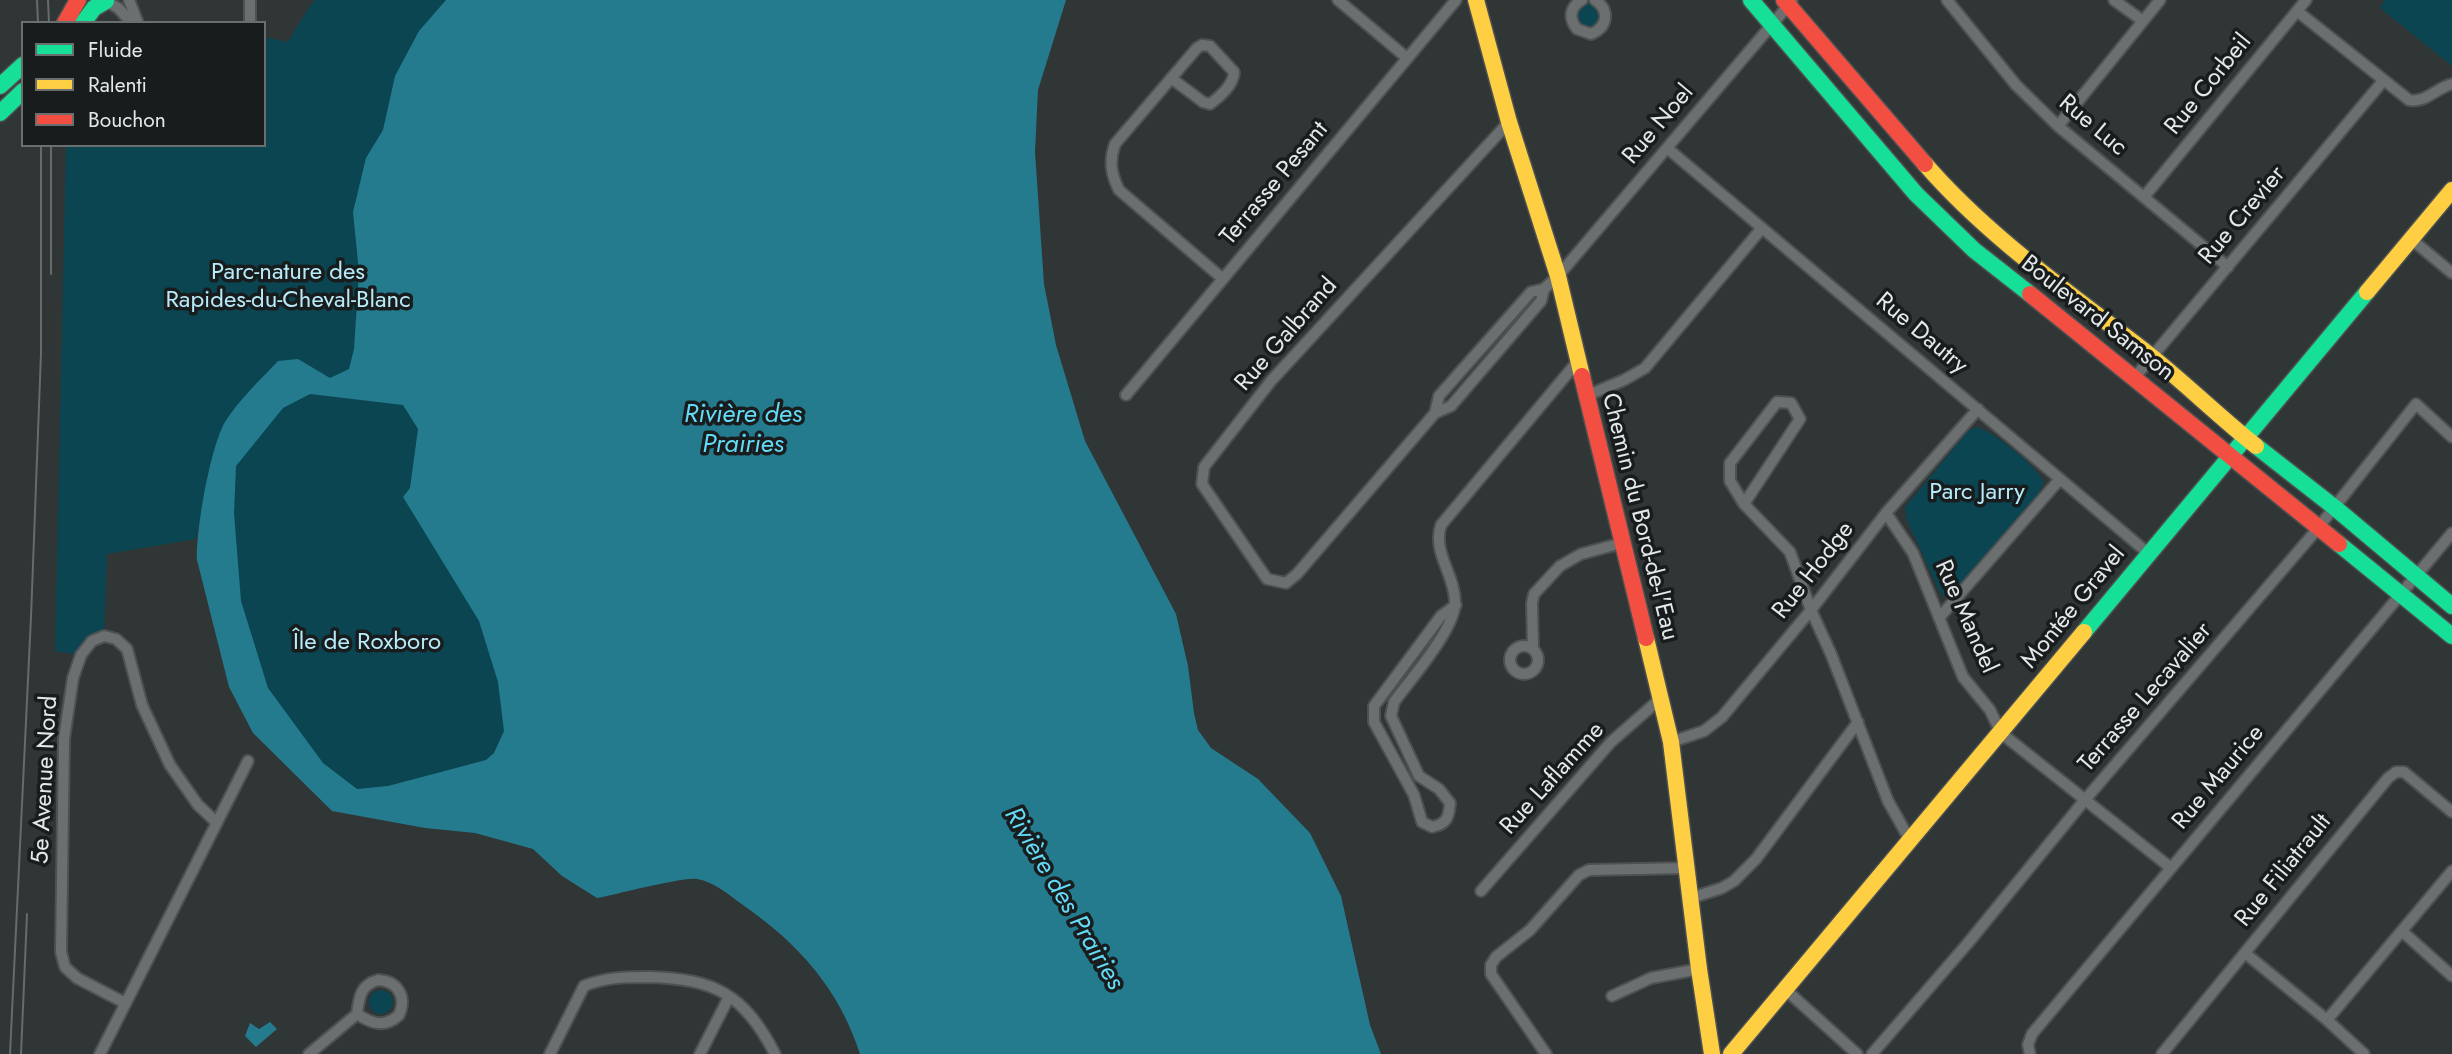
<!DOCTYPE html>
<meta charset="utf-8">
<style>
body{margin:0}
#map{position:relative;width:2452px;height:1054px;overflow:hidden;background:#303535;font-family:Jost,sans-serif}
canvas{display:block}
.legend{position:absolute;left:21px;top:21px;width:245px;height:126px;box-sizing:border-box;background:#191c1d;border:2px solid #6a6e6f;margin:0;padding:9px 12px;list-style:none;font-size:21px;color:#e3e8ea}
.legend li{display:flex;align-items:center;gap:14px;height:35px}
.legend b{width:35px;border:2px solid #6a6e6f}
</style>
<div id="map">
<canvas width="2452" height="1054"></canvas>
<ul class="legend">
<li><b style="height:9px;background:#16e098"></b>Fluide</li>
<li><b style="height:9px;background:#ffcf43"></b>Ralenti</li>
<li><b style="height:9px;background:#f24e42"></b>Bouchon</li>
</ul>
</div>
<script>
const ctx = document.querySelector('canvas').getContext('2d');
ctx.lineJoin = 'round';
function fillPath(path, color) {
  ctx.fillStyle = color;
  ctx.fill(path, 'evenodd');
}
function stroke(path, color, width, dash) {
  ctx.strokeStyle = color;
  ctx.lineWidth = width;
  ctx.lineCap = dash ? 'butt' : 'round';
  ctx.setLineDash(dash || []);
  ctx.stroke(path);
}
function label(font, color, halo, rows, align = 'center') {
  ctx.font = font + ' Jost,sans-serif';
  ctx.lineWidth = 7;
  ctx.setLineDash([]);
  ctx.textBaseline = 'middle';
  ctx.strokeStyle = halo;
  ctx.fillStyle = color;
  for (const [text, x, y, turn = 0] of rows) {
    ctx.save();
    ctx.translate(x, y);
    ctx.rotate((+turn || 0) * Math.PI / 180);
    ctx.textAlign = isNaN(turn) ? turn : align;
    if (halo) ctx.strokeText(text, 0, 0);
    ctx.fillText(text, 0, 0);
    ctx.restore();
  }
}
const green = new Path2D(`
 M315,0H538L565,764L354,804L260,712L220,594L216,447L196,539L107,554L104,636L81,655L55,651L66,145H264V37L288,42L309,7Z
 M1582,0H1595L1606,19L1586,33L1571,13Z
 M2385,0H2452V66L2380,8Z
 M1978,427C1998,435 2033,463 2044,482L2038,494L1956,590L1946,597L1940,593L1906,518L1905,507L1969,430Z
 M369 1002a12 12 0 1 1 24 0a12 12 0 1 1-24 0Z`);
const water = new Path2D(`
 M446,0H1066L1038,90L1035,152L1044,284L1056,345L1085,441L1176,614L1188,666L1194,713L1198,730L1211,748L1258,779L1310,833L1341,896L1370,1025L1381,1054H860C839,989 799,944 743,905C729,895 715,882 697,879C685,876 614,895 597,898L562,876L533,849L475,833L425,828L332,811L253,733L229,687L197,560C196,530 210,448 225,422C239,400 260,380 278,361L298,359L330,378L349,369L354,349L359,272L353,212L366,158L383,130L395,76L419,31ZM310,394L403,405L418,429L410,488L403,497L479,621L498,682L504,731L494,753L486,760L388,786L357,789L323,763L268,688L241,601L234,513L236,466L283,408Z
 M270,1022L277,1029L256,1047L245,1036L250,1023L259,1029Z`);
const street = new Path2D(`
 M129,0L138,23
 M1338,0L1407,58
 M1582,0C1570,7 1568,18 1577,29L1591,34C1608,27 1610,10 1595,0
 M1947,0L2016,85L2058,126L2228,267
 M2114,0L2143,21
 M106,1L118,8L132,23
 M2297,11L2409,100C2426,103 2436,88 2452,84
 M250,23V0
 M1171,78L1203,102L1210,104C1220,97 1234,84 1234,72L1210,46L1202,45L1197,48L1115,144C1109,161 1111,174 1119,190L1223,279
 M1509,122L1271,381L1204,467L1202,484L1267,579L1286,583L1297,574L1435,413L1451,406L1541,301L1544,289L1558,276L1792,1
 M2058,126L2160,0
 M1667,148L2148,553
 M2144,197L2306,0
 M2411,239L2452,273
 M2135,377L2383,81
 M1126,395L1456,0
 M1586,396L1624,380L1645,368L1762,228
 M1435,413L1439,396L1531,292L1544,289
 M1744,504L1800,419L1791,403L1777,402L1730,463V481L1744,504L1790,552L1811,610L1831,654L1888,801L1911,842
 M1886,513L1913,553L1963,677L1990,710L2001,733L2171,868
 M1456,605L1441,616L1374,706V722L1414,795L1422,822L1432,827C1447,824 1449,817 1450,803L1439,789L1419,776L1391,716L1394,702C1410,680 1456,628 1455,602C1455,575 1432,552 1441,525L1578,361
 M1939,618L2060,479
 M1510 660a14 14 0 1 1 28 0a14 14 0 1 1-28 0Z
 M1533,648L1532,603L1534,594L1560,566L1581,554L1622,543
 M1671,742L1704,731L1722,717L1811,610L1886,513L1978,409
 M1481,891L1611,742L1660,699
 M1691,898L1722,888L1734,881L1756,859L1858,722
 M2403,932L2452,976
 M2245,953L2327,1020L2364,1054
 M378,980C398,981 407,997 399,1015C385,1028 372,1024 357,1014C359,998 360,985 378,980Z
 M1786,990L1857,1054
 M1612,996L1651,978L1699,969
 M125,1003L77,978L65,967L61,952L64,739L73,678L81,655L92,641L104,636L116,639L127,649L142,705L170,765L198,805L216,822
 M2327,1020L2452,871
 M100,1054L248,761
 M309,1054L357,1014
 M550,1054L584,986C606,977 626,977 649,977C715,979 744,994 775,1054
 M700,1054L729,997
 M1546,1054L1491,974V965L1496,957L1530,930L1579,875L1589,870L1686,868
 M1872,1054L1968,943L2084,801L2314,533L2416,404L2452,437
 M2030,1054L2028,1045L2032,1034L2452,533
 M2162,1054L2388,778L2396,772H2404L2452,812`);
const fast = new Path2D(`
 M1751,0L1916,194L1974,250L2030,294
 M83,23L94,8L106,1
 M0,86L23,65
 M0,113L23,91
 M2256,446L2334,507L2452,606
 M2339,544L2452,636
 M2084,632L2367,292`);
const slow = new Path2D(`
 M1476,0L1509,122L1558,276L1582,376
 M1925,164C1987,236 2071,294 2146,352C2184,382 2218,416 2256,446
 M2367,292L2452,190
 M1646,638L1671,742L1699,969L1712,1054
 M1731,1054L2084,632`);
const jam = new Path2D(`
 M1784,0L1925,164
 M65,23L78,0
 M2030,294L2339,544
 M1582,376L1646,638`);
const tram = new Path2D(`
 M37,0L38,23
 M48,0L49,23
 M51,274V145
 M10,1054L31,617L41,353V145
 M21,1054L27,914`);
const streetNames = [
 ["Rue Corbeil",2209,85,-51],
 ["Rue Noel",1659,125,-50],
 ["Rue Luc",2092,126,40],
 ["Terrasse Pesant",1275,184,-50],
 ["Rue Crevier",2243,216,-50],
 ["Boulevard Samson",2097,319,38],
 ["Rue Dautry",1921,334,40],
 ["Rue Galbrand",1287,335,-49],
 ["Chemin du Bord-de-l'Eau",1639,517,76],
 ["Rue Hodge",1814,571,-52],
 ["Montée Gravel",2074,608,-51],
 ["Rue Mandel",1965,617,66],
 ["Terrasse Lecavalier",2146,698,-49],
 ["Rue Maurice",2219,778,-50],
 ["Rue Laflamme",1553,779,-48],
 ["5e Avenue Nord",46,780,-87],
 ["Rue Filiatrault",2284,871,-51]
];
const parkNames = [
 ["Parc-nature des",288,273],
 ["Rapides-du-Cheval-Blanc",288,301],
 ["Parc Jarry",1977,493],
 ["Île de Roxboro",367,643]
];
const waterNames = [
 ["Rivière des",743,416],
 ["Prairies",743,446],
 ["Rivière des Prairies",1063,899,59]
];
fillPath(green, '#0a4551');
fillPath(water, '#257b8e');
stroke(street, '#4d5152', 14);
stroke(fast, '#4d5152', 19);
stroke(slow, '#4d5152', 19);
stroke(jam, '#4d5152', 19);
stroke(street, '#6b6f70', 10);
stroke(fast, '#16e098', 16);
stroke(slow, '#ffcf43', 16);
stroke(jam, '#f24e42', 16);
stroke(tram, '#676b6b', 2);
label('24px', '#e3e8ea', '#191c1d', streetNames);
label('24px', '#b7ebf9', '#191c1d', parkNames);
label('italic 26px', '#63daf6', '#191c1d', waterNames);
</script>
